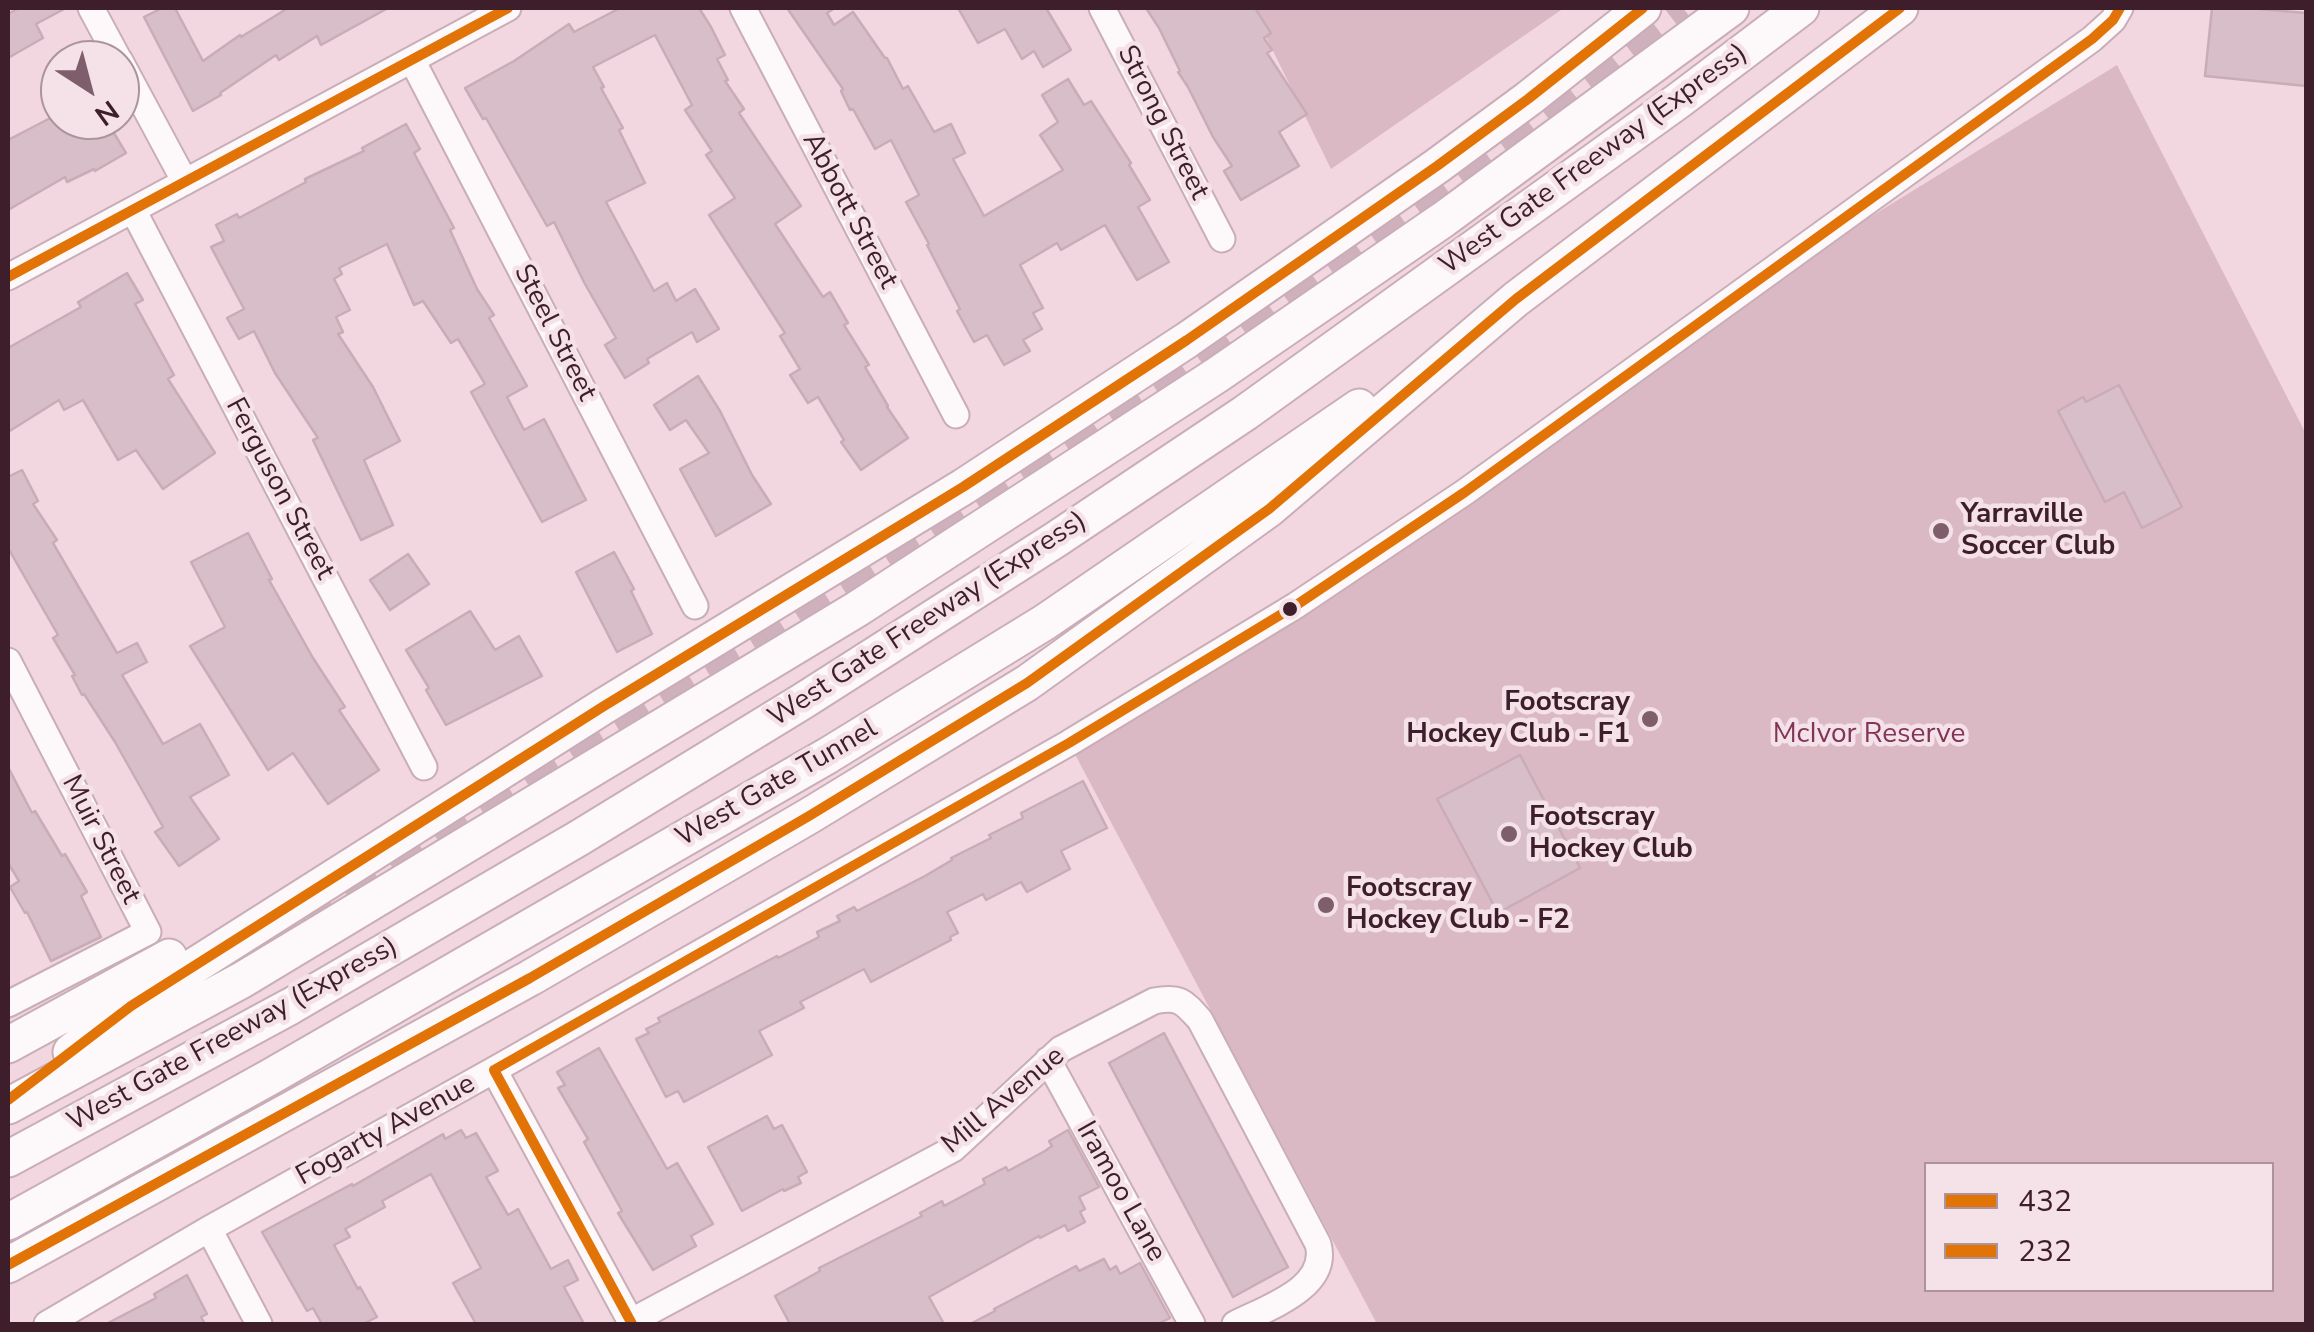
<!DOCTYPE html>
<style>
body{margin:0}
#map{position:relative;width:2314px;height:1332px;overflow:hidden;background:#f2d6e0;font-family:"Nunito Sans",sans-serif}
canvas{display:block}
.frame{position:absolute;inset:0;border:10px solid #3f1e2b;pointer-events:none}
.legend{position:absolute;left:1924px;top:1162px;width:350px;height:130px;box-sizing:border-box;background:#f4e2e8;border:2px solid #ac949c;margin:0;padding:12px 18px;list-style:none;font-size:30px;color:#3f1e2b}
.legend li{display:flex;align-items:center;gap:20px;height:50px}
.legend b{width:50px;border:2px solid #ac949c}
.north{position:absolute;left:40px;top:40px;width:100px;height:100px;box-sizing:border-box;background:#f4e2e8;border:2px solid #ac949c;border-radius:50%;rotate:144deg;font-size:28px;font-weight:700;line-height:40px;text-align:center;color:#3f1e2b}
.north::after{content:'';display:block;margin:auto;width:35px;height:45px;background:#7e5e6a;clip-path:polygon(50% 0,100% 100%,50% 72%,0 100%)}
</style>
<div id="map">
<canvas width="2314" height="1332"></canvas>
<div class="frame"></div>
<ul class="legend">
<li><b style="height:12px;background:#e27306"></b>432</li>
<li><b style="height:12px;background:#e27306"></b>232</li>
</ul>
<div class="north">N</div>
</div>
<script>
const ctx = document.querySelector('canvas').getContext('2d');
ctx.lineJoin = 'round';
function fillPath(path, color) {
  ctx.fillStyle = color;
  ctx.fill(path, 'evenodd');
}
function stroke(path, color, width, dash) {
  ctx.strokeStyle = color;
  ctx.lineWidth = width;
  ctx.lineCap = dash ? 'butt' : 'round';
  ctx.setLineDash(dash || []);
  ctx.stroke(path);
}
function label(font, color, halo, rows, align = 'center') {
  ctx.font = font + ' "Nunito Sans",sans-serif';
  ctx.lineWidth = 9;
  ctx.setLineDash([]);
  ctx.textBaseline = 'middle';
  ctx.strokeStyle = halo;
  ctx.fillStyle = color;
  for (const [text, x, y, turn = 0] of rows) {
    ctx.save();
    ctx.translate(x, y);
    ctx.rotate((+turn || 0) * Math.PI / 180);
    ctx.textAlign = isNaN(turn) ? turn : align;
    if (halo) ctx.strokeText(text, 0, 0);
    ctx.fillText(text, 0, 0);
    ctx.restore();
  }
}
const green = new Path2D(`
 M1252,8H1564L1331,169Z
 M2117,65L2306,434V1324H1377L1069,743L1716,312ZM1926,1164H2272V1290H1926Z`);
const building = new Path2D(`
 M19,8H66L36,24L43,38L8,58V14Z
 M162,8H175L203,61L240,35L241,37L288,8H388L321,45L317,36L279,60L276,55L220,93L221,95L193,111L144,17Z
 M620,8H699L711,27L725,55L717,59L728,80L725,81L744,109L739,113L801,206L775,224L823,297L830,292L848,323L844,325L869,365L865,367L888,406L887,407L908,438L861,470L841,442L844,440L818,397L808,403L790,375L800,369L780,336L785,333L709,215L735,198L706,155L712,151L685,110L692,105L655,35L593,67L604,87L601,88L623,128L619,130L645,183L606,202L654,291L667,283L676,301L695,289L719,329L697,342L692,332L647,359L649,363L625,378L605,345L616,338L585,284L554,222L547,226L486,118L483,119L465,88L514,61L569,24L574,32Z
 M787,8H835L827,13L834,25L853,12L885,58H887L903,89L908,86L934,132L951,124L965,153L953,159L984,216L1063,170L1040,135L1058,122L1042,95L1068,79L1084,105L1091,101L1131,163L1129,165L1150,200L1138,207L1169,262L1137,280L1105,225L1061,250L1057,243L1020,265L1043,308L1033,313L1042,329L1023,340L1030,351L1004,365L987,335L974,342L957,311L960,309L927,245L929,244L906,202L919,195L891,140L875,149L853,109L850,110L841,91L843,89Z
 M958,8H1046L1071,50L1043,67L1034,51L1022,59L1005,29L978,43Z
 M1146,8H1255L1271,33L1264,38L1272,50L1267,53L1307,114L1279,132L1299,166L1241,200L1224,171L1232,166L1213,137L1188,87L1178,72L1180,71L1159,28Z
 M2212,8H2248L2306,13V86L2205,76Z
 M60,113V120H106L126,153L95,171L94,169L67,182L65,177L8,210V140Z
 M406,124L420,149L414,153L454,228L450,230L477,289L494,315L489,318L527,386L507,397L524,430L544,419L586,500L542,522L471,392L485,384L458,339L451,343L423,301L414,305L387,244L339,268L342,274L334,279L350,310L336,317L343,332L338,334L373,387L400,441L364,460L393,525L361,540L313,440L318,438L275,373L254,331L239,339L227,318L244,309L211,247L224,241L216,225L237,214L239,218L306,182L305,179L364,151L362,148Z
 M127,273L143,300L135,304L174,375L168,379L215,453L163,489L136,450L118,460L83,400L64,410L59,400L8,432V348L81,307L78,302Z
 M698,376L720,411L752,475L771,504L716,536L680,469L709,453L686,420L670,430L654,405Z
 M2119,385L2182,507L2142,528L2124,492L2105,502L2058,411L2083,397L2086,402Z
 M22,470L38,501L33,504L57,540L53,543L117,653L137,643L147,662L122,675L163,744L200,724L229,775L190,797L219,839L179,866L155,832L163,827L115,742L84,694L82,695L72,676L75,675L53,638L58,635L8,548V477Z
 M248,533L272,579L269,580L313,658L345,707L339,710L379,770L328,804L293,753L268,770L190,646L225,627L191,562Z
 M614,552L634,589L631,591L652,634L617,652L576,572Z
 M408,554L429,584L390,610L370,580Z
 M470,611L495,650L519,636L542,676L446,725L426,690L429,688L406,650Z
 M1520,755L1580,868L1498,913L1437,799Z
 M8,767L32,813L35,811L62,856L65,854L87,892L81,896L101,937L51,961L27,912L25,913L10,887L19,881L8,863Z
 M1083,781L1107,828L1061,851L1070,869L1027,892L1021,882L986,900L983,894L947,912L958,933L950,937L951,940L871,982L864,969L800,1002L804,1008L759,1031L772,1055L684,1102L678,1091L666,1097L636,1039L649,1033L646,1029L660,1022L658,1018L777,956L778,958L819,937L817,932L840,921L837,916L854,907L857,911L925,876L952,860L951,858L991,838L989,835L1023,818L1021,813Z
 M1164,1033L1288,1267L1233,1297L1109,1063Z
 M599,1048L667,1169L677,1163L713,1224L691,1236L696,1246L653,1270L618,1213L622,1211L584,1142L588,1139L558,1088L565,1085L557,1072Z
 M767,1116L774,1129L782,1125L807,1172L798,1177L801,1183L784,1191L783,1189L742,1211L708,1147Z
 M461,1130L466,1138L476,1133L498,1171L486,1177L508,1215L518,1209L551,1269L568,1260L578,1280L564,1287L584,1324H476L453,1283L481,1268L431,1174L382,1201L385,1207L345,1229L350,1237L334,1245L358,1289L360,1287L377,1317L363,1324H322L313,1308L307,1311L262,1232L352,1184L353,1186L443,1134L445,1139Z
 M1068,1130L1099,1187L1079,1197L1085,1209L1080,1212L1085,1222L1068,1231L1065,1225L1040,1238L1039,1236L929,1297L944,1324H790L775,1296L820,1271L819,1268L922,1216L920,1213L942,1201L944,1206L985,1184L983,1179L1006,1167L1008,1171L1045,1151L1052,1146L1049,1141Z
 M1104,1259L1110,1270L1116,1266L1120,1274L1140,1263L1170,1318L1158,1324H970L995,1311L994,1309L1076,1266L1079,1271Z
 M187,1275L207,1314L201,1317L205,1324H106L156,1298L154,1294Z`);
const highwayTunnel = new Path2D(`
 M257,951L484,810L783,632L1164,389L1492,155L1683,8`);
const minor = new Path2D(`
 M91,8L119,60
 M743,8L956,415
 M1102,8L1222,239
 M412,60L695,606
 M120,61L185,182
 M133,210L424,767
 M8,277L508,8
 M8,661L148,932L8,1004
 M1048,1060L1192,1324
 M494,1070L632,1324
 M209,1229L259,1324
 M630,1322L953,1149L1061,1049L1154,1001C1180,996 1184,1002 1200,1020L1318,1244C1330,1288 1266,1308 1235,1324
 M47,1324L209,1229L494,1070L1069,743L1295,606L1465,492L2092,39L2113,20L2120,8`);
const highway = new Path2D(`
 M8,1045L169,957
 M71,1052L131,1006L604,706L963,487L1187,340L1437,166L1528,99L1643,8
 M8,1106L242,980L857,609L1217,375L1444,219L1731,8
 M8,1159L291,1006L579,838L803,701L1055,540L1245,413L1678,101L1801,8
 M8,1222L270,1077L827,756L1045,622L1359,407
 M8,1265L530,978L809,816L1027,683L1269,509L1516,299L1900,8`);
const bus1 = new Path2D(`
 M8,277L508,8
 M494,1070L1069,743L1295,606L1465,492L2092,39L2113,20L2120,8
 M494,1070L632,1324`);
const bus2 = new Path2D(`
 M8,1100L131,1006L604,706L963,487L1187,340L1437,166L1528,99L1643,8
 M8,1265L530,978L809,816L1027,683L1269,509L1516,299L1900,8`);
const markers = [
 [1941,531,10,"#7e5e6a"],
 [1290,609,9,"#3f1e2b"],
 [1650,719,10,"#7e5e6a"],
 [1509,834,10,"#7e5e6a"],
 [1326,905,10,"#7e5e6a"]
];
const streetNames = [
 ["Strong Street",1162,123,63],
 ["West Gate Freeway (Express)",1594,160,-36],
 ["Abbott Street",849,211,62],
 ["Steel Street",554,333,63],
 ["Ferguson Street",279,489,62],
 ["West Gate Freeway (Express)",928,620,-33],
 ["West Gate Tunnel",777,784,-30],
 ["Muir Street",100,840,63],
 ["West Gate Freeway (Express)",233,1035,-29],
 ["Mill Avenue",1004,1101,-40],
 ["Fogarty Avenue",386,1131,-29],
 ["Iramoo Lane",1120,1192,61]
];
const poiNames = [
 ["Yarraville",1961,515],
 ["Soccer Club",1961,547],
 ["Footscray",1630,703,"right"],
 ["Hockey Club - F1",1630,735,"right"],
 ["Footscray",1529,818],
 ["Hockey Club",1529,850],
 ["Footscray",1346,889],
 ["Hockey Club - F2",1346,921]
];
const parkNames = [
 ["McIvor Reserve",1869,735]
];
fillPath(green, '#dab8c4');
fillPath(building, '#d8bec8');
stroke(building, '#c9acb7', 2.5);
stroke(highwayTunnel, '#ceb1bc', 35, [35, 18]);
stroke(minor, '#c9adb7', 29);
stroke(highway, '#c9adb7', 39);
stroke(minor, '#fdf9fa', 25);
stroke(highway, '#fdf9fa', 35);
stroke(bus1, '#e27306', 10);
stroke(bus2, '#e27306', 10);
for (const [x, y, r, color] of markers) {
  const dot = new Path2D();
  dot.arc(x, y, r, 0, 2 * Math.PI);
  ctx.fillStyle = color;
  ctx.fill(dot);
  stroke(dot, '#f4e2e8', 4);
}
label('28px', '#3f1e2b', '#f4e2e8', streetNames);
label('bold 28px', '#3f1e2b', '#f4e2e8', poiNames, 'left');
label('28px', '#823557', '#f4e2e8', parkNames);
</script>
